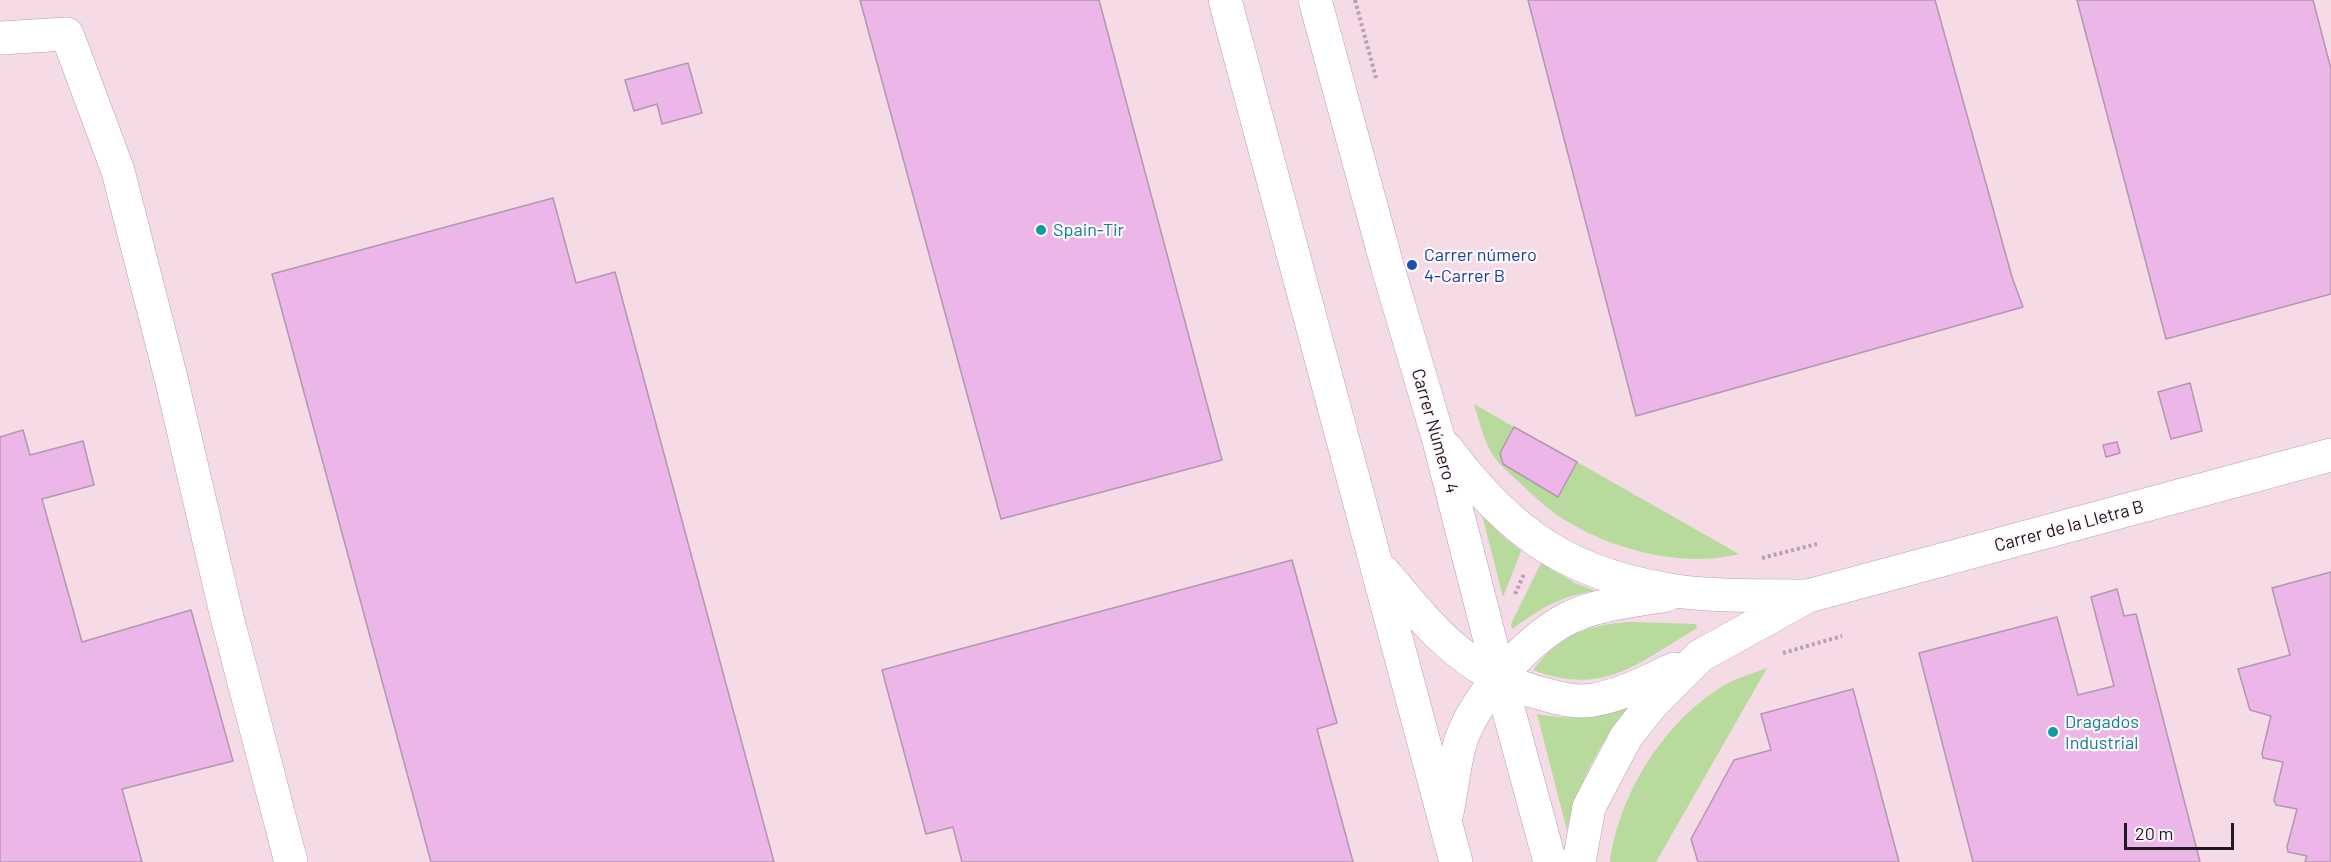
<!DOCTYPE html>
<meta charset="utf-8">
<style>
body{margin:0}
#map{position:relative;width:2331px;height:862px;overflow:hidden;background:#ffe3fc;font-family:Barlow,sans-serif}
canvas{display:block}
.scale{position:absolute;left:2124px;top:823px;width:110px;height:27px;box-sizing:border-box;border:3px solid #201720;border-top:0;padding-left:8px;font-size:18px;line-height:21px;white-space:nowrap;color:#201720;-webkit-text-stroke:4px #fef8fd;paint-order:stroke}
</style>
<div id="map">
<canvas width="2331" height="862"></canvas>
<div class="scale">20 m</div>
</div>
<script>
const ctx = document.querySelector('canvas').getContext('2d');
ctx.lineJoin = 'round';
function fillPath(path, color) {
  ctx.fillStyle = color;
  ctx.fill(path, 'evenodd');
}
function stroke(path, color, width, dash) {
  ctx.strokeStyle = color;
  ctx.lineWidth = width;
  ctx.lineCap = dash ? 'butt' : 'round';
  ctx.setLineDash(dash || []);
  ctx.stroke(path);
}
function label(font, color, halo, rows, align = 'center') {
  ctx.font = font + ' Barlow,sans-serif';
  ctx.lineWidth = 4.5;
  ctx.setLineDash([]);
  ctx.textBaseline = 'middle';
  ctx.strokeStyle = halo;
  ctx.fillStyle = color;
  for (const [text, x, y, turn = 0] of rows) {
    ctx.save();
    ctx.translate(x, y);
    ctx.rotate((+turn || 0) * Math.PI / 180);
    ctx.textAlign = isNaN(turn) ? turn : align;
    if (halo) ctx.strokeText(text, 0, 0);
    ctx.fillText(text, 0, 0);
    ctx.restore();
  }
}
const industrial = new Path2D(`
 M0,0H2331V862H0Z`);
const green = new Path2D(`
 M1474,404L1514,427L1500,453L1503,464L1577,462L1739,554C1680,569 1606,548 1557,515C1543,505 1531,493 1519,482C1509,473 1497,463 1491,452C1483,438 1479,420 1474,404Z
 M1482,515L1499,533L1521,551L1503,597Z
 M1541,563L1575,583L1596,591C1561,595 1540,609 1512,629L1511,624Z
 M1631,622L1696,624L1697,628C1638,663 1604,697 1533,670C1559,636 1588,624 1631,622Z
 M1767,668L1656,862H1610C1619,793 1666,718 1728,683C1740,677 1754,673 1767,668Z
 M1629,705C1598,747 1580,779 1567,830L1537,714C1577,721 1591,717 1629,705Z`);
const building = new Path2D(`
 M860,0H1099L1222,460L1001,519Z
 M1528,0H1935L2012,277L2023,307L1636,416Z
 M2077,0H2313L2331,69V294L2166,339Z
 M688,63L702,113L662,124L657,104L634,111L625,80Z
 M553,198L576,283L615,272L774,862H431L272,274Z
 M2190,383L2202,431L2171,439L2158,392Z
 M1514,427L1577,462L1558,497L1503,464L1500,453Z
 M23,430L30,455L83,441L94,485L42,499L82,642L191,610L233,761L122,789L142,862H0V437Z
 M2117,442L2120,453L2106,457L2103,445Z
 M1292,560L1337,723L1317,729L1353,862H962L953,827L926,834L882,670Z
 M2331,572V862H2305L2307,856L2288,852L2287,847L2297,809L2276,805L2274,800L2283,762L2263,758L2262,753L2271,716L2250,710L2238,669L2290,655L2272,588Z
 M2117,589L2124,616L2136,614L2200,862H1973L1919,653L2057,617L2078,695L2114,686L2091,597Z
 M1853,689L1899,862H1698L1691,839L1734,760L1771,750L1761,714Z`);
const path = new Path2D(`
 M1355,0L1376,78
 M1762,558L1817,544
 M1515,594L1524,574
 M1783,653L1842,636`);
const minor = new Path2D(`
 M1225,0L1456,862
 M1315,0L1387,265L1438,437L1500,679L1550,862
 M0,38L67,34L118,171L172,382L226,613L291,862
 M1446,448C1512,536 1572,577 1683,592C1723,597 1765,595 1806,596
 M1383,571C1433,631 1468,676 1547,695C1562,699 1578,703 1593,700C1622,695 1647,682 1674,669
 M1447,813C1452,789 1454,763 1461,740C1476,697 1530,635 1573,616C1598,604 1639,600 1667,595
 M1579,862L1589,807L1626,737L1652,704L1700,656L1808,596L2331,455`);
const markers = [
 [1041,230,6,"#0f9aa8"],
 [1412,265,6,"#1a4fb4"],
 [2053,732,6,"#0f9aa8"]
];
const cultureNames = [
 ["Spain-Tir",1053,230],
 ["Dragados",2065,722],
 ["Industrial",2065,743]
];
const transitNames = [
 ["Carrer número",1424,255],
 ["4-Carrer B",1424,276]
];
const streetNames = [
 ["Carrer Número 4",1435,431,74],
 ["Carrer de la Lletra B",2069,526,-15]
];
fillPath(industrial, '#f4dbe5');
fillPath(green, '#b8da9c');
fillPath(building, '#edb6e8');
stroke(building, '#b197af', 1.5);
stroke(minor, '#b99fb7', 34);
stroke(path, '#b6a0b4', 4, [3, 3]);
stroke(minor, '#fff', 33);
for (const [x, y, r, color] of markers) {
  const dot = new Path2D();
  dot.arc(x, y, r, 0, 2 * Math.PI);
  ctx.fillStyle = color;
  ctx.fill(dot);
  stroke(dot, '#fef8fd', 2);
}
label('18px', '#0d838f', '#fef8fd', cultureNames, 'left');
label('18px', '#164399', '#fef8fd', transitNames, 'left');
label('18px', '#201720', '#fef8fd', streetNames);
</script>
